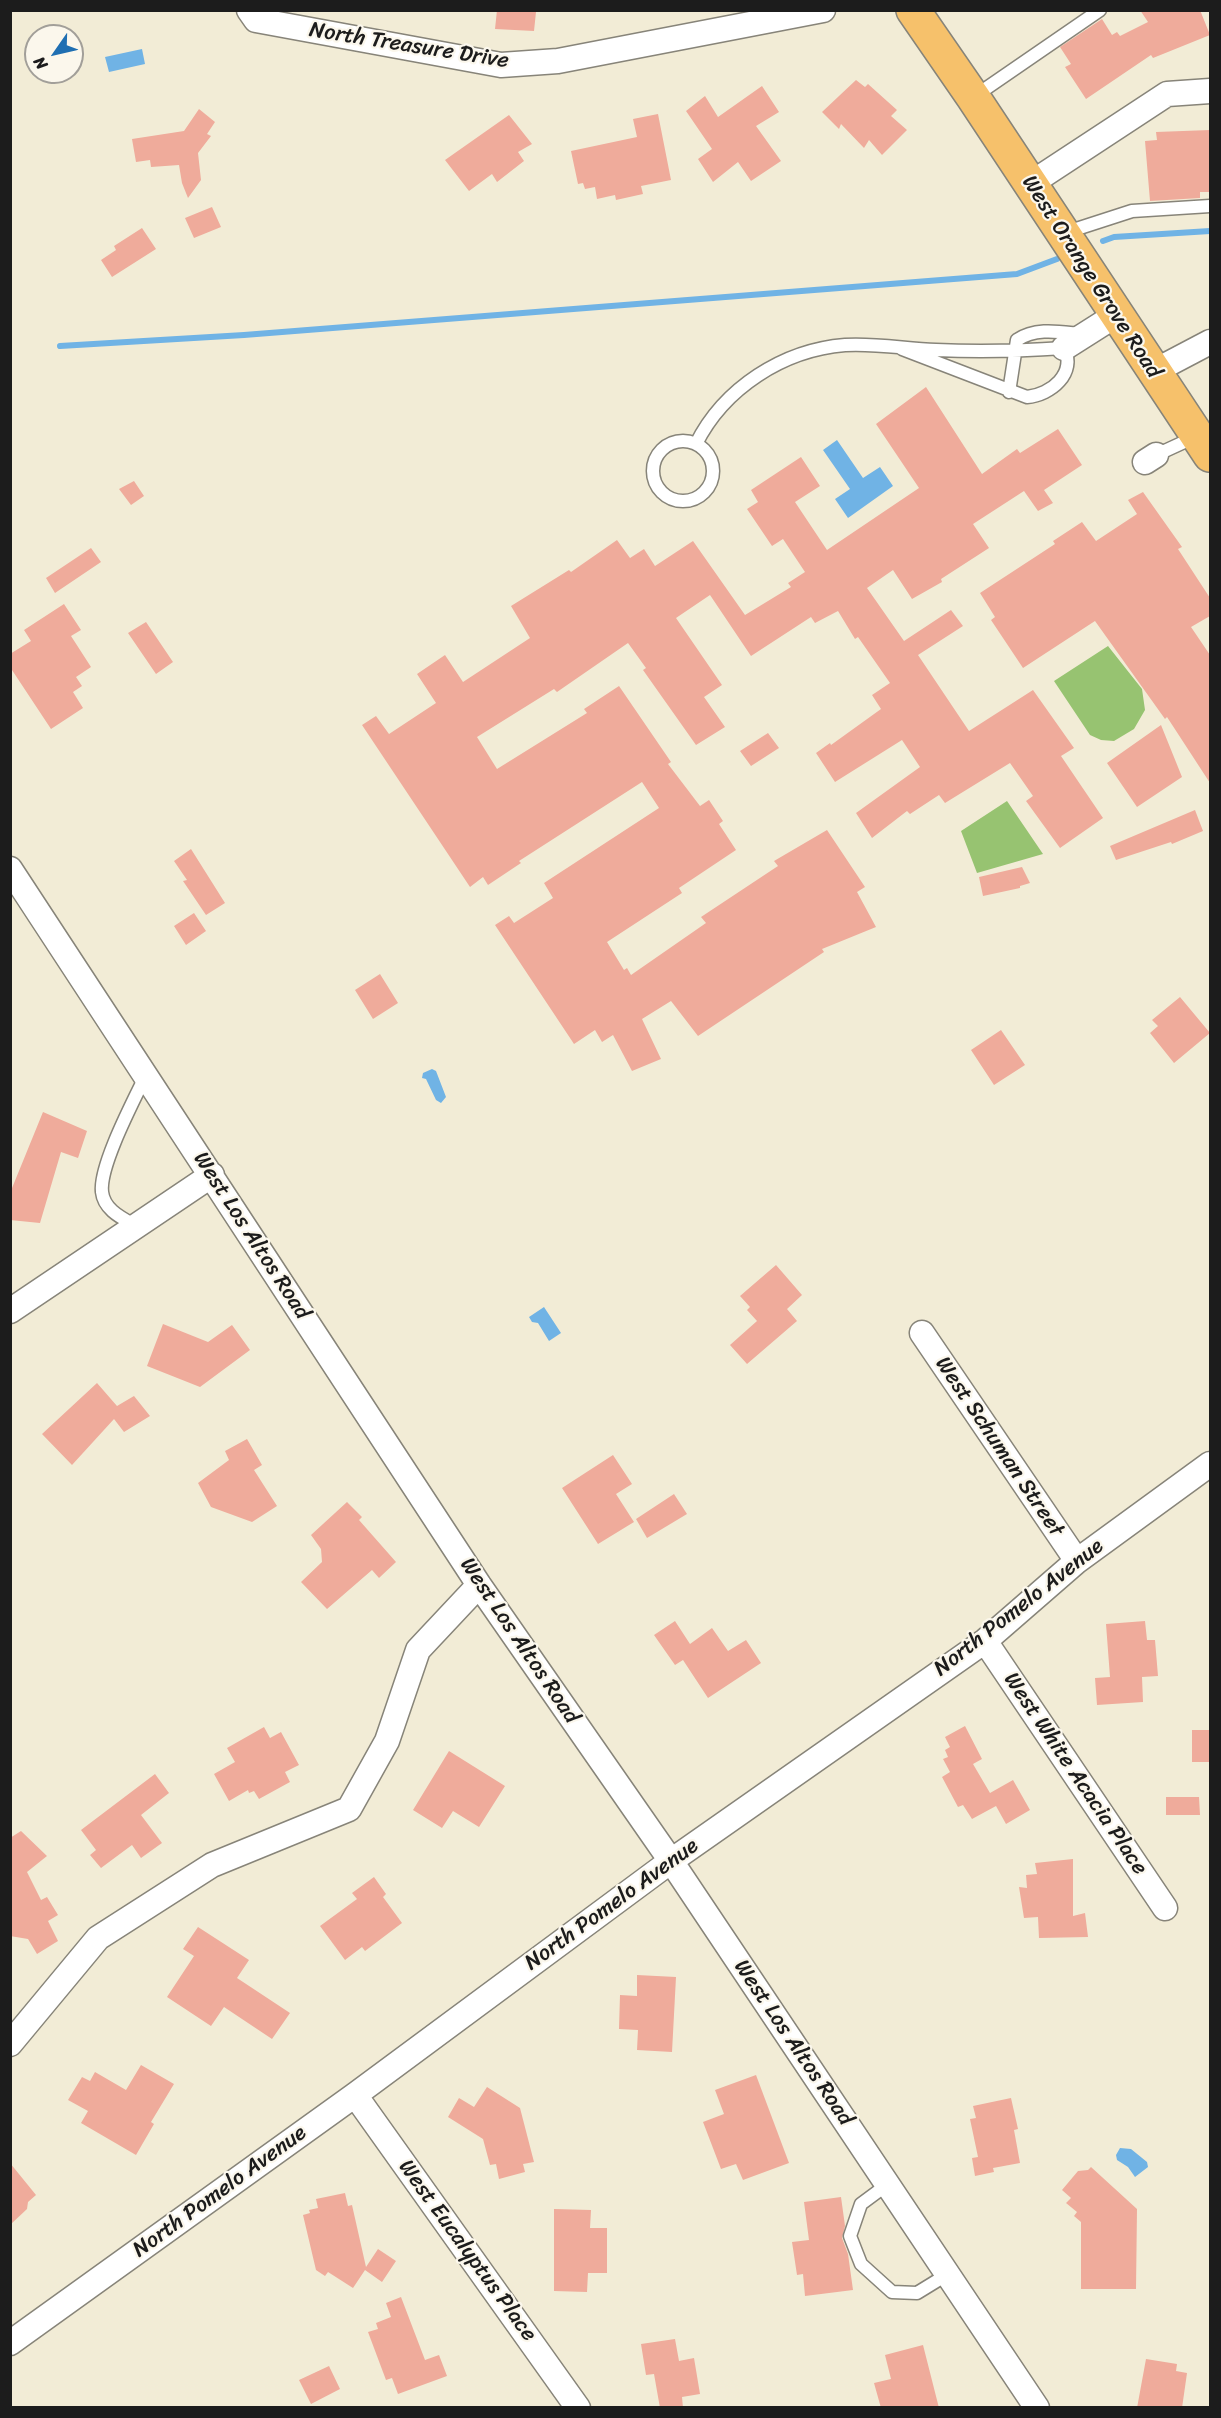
<!DOCTYPE html>
<style>
body{margin:0}
#map{position:relative;width:1221px;height:2418px;overflow:hidden;background:#f2ecd6;font-family:Sriracha,sans-serif}
canvas{display:block}
.frame{position:absolute;inset:0;border:12px solid #1c1c1c;pointer-events:none}
.north{position:absolute;left:24px;top:24px;width:60px;height:60px;box-sizing:border-box;background:#fbf7ec;border:2px solid #a29f99;border-radius:50%;rotate:236deg;font-size:16px;font-weight:700;line-height:24px;text-align:center;color:#1c1c1c}
.north::after{content:'';display:block;margin:auto;width:21px;height:27px;background:#1f6fb2;clip-path:polygon(50% 0,100% 100%,50% 72%,0 100%)}
</style>
<div id="map">
<canvas width="1221" height="2418"></canvas>
<div class="frame"></div>
<div class="north">N</div>
</div>
<script>
const ctx = document.querySelector('canvas').getContext('2d');
ctx.lineJoin = 'round';
function fillPath(path, color) {
  ctx.fillStyle = color;
  ctx.fill(path, 'evenodd');
}
function stroke(path, color, width, dash) {
  ctx.strokeStyle = color;
  ctx.lineWidth = width;
  ctx.lineCap = dash ? 'butt' : 'round';
  ctx.setLineDash(dash || []);
  ctx.stroke(path);
}
function label(font, color, halo, rows, align = 'center') {
  ctx.font = font + ' Sriracha,sans-serif';
  ctx.lineWidth = 4.5;
  ctx.setLineDash([]);
  ctx.textBaseline = 'middle';
  ctx.strokeStyle = halo;
  ctx.fillStyle = color;
  for (const [text, x, y, turn = 0] of rows) {
    ctx.save();
    ctx.translate(x, y);
    ctx.rotate((+turn || 0) * Math.PI / 180);
    ctx.textAlign = isNaN(turn) ? turn : align;
    if (halo) ctx.strokeText(text, 0, 0);
    ctx.fillText(text, 0, 0);
    ctx.restore();
  }
}
const green = new Path2D(`
 M1108,646L1142,689L1145,710L1134,729L1114,741L1101,740L1090,735L1054,681Z
 M1007,801L1043,854L977,873L961,831Z`);
const water = new Path2D(`
 M142,49L145,64L109,72L105,57Z
 M837,440L863,478L880,467L893,486L848,518L835,499L850,489L823,450Z
 M432,1069L436,1071L446,1097L441,1103L436,1100L426,1079L422,1078L423,1073Z
 M544,1307L561,1333L549,1341L538,1323L532,1322L529,1317Z
 M1120,2148L1131,2149L1147,2162L1148,2167L1135,2177L1128,2167L1117,2160L1116,2155Z`);
const stream = new Path2D(`
 M1103,241L1114,237L1210,231
 M60,346L244,335L1017,274L1057,259`);
const building = new Path2D(`
 M497,10L536,12L534,31L495,29Z
 M1140,10H1200L1210,35L1153,58L1151,55L1086,99L1065,67L1071,64L1060,47L1102,19L1112,35L1117,32L1120,36L1148,22Z
 M856,80L865,87L868,84L897,110L891,116L907,130L882,155L869,140L864,148L841,124L839,129L822,112Z
 M762,86L779,112L756,126L781,161L751,181L738,162L713,182L698,159L712,149L686,111L705,96L718,117Z
 M199,109L215,122L207,134L211,136L198,153L201,180L188,198L182,183L179,165L151,167L150,160L136,162L132,139L184,131Z
 M658,114L671,180L641,186L643,194L616,200L615,195L597,199L595,187L585,189L583,183L578,184L571,151L637,137L633,119Z
 M509,115L532,144L518,152L524,161L497,182L492,174L469,191L445,160Z
 M1210,130V192H1200V198L1150,201L1145,141L1157,140L1156,132Z
 M212,207L221,227L194,238L185,218Z
 M142,228L156,249L112,277L101,260L116,250L114,246Z
 M926,387L982,474L1017,449L1020,453L1058,429L1082,465L1044,490L1053,503L1038,511L1024,491L973,524L989,548L941,579L942,582L912,599L893,570L867,588L904,641L951,610L963,626L918,655L969,731L1033,690L1074,748L1061,756L1103,818L1060,848L1026,801L1033,796L1010,763L945,803L939,795L910,814L907,811L872,838L856,813L920,767L902,740L835,782L816,753L830,743L831,745L881,709L872,695L890,683L858,637L855,639L838,611L815,623L811,617L751,656L710,595L676,618L722,685L704,697L725,727L696,745L643,670L646,668L628,643L557,692L554,689L477,737L497,769L587,713L584,709L619,686L671,762L668,764L700,806L709,800L723,821L719,824L736,850L679,888L682,893L607,942L624,970L627,968L631,975L706,923L701,917L778,866L774,861L827,830L865,887L857,892L876,927L822,949L824,952L698,1036L671,1001L642,1019L661,1059L632,1071L613,1035L602,1042L595,1030L574,1044L495,925L509,916L514,923L553,898L544,883L659,808L642,782L519,861L521,863L488,885L483,877L470,887L362,725L376,716L389,734L436,703L417,674L445,655L463,682L530,638L511,606L569,570L571,572L617,540L630,558L644,549L655,566L693,541L745,615L791,587L788,583L805,572L783,539L772,546L747,509L758,502L751,490L801,457L820,486L795,502L827,550L919,488L876,424Z
 M134,481L144,496L131,505L119,489Z
 M1143,492L1182,547L1178,549L1210,598V616L1191,627L1210,655V783L1167,717L1165,719L1095,621L1023,668L991,620L995,617L980,593L1055,544L1053,541L1082,522L1096,541L1137,514L1128,500Z
 M91,548L101,562L55,593L46,578Z
 M64,604L81,630L71,636L91,667L76,677L82,686L73,692L83,708L51,729L10,667V654L31,641L24,630Z
 M146,622L173,662L156,674L128,633Z
 M1161,725L1182,777L1137,807L1107,763Z
 M768,733L779,748L751,766L740,751Z
 M1195,810L1203,831L1172,844L1171,842L1116,860L1110,846Z
 M191,849L225,903L206,915L183,881L187,880L174,861Z
 M1022,867L1030,883L1020,886V888L983,896L979,877Z
 M194,913L206,931L186,945L174,926Z
 M380,974L398,1003L373,1019L355,990Z
 M1180,997L1210,1033L1174,1063L1150,1033L1158,1026L1152,1020Z
 M1001,1030L1025,1065L994,1085L971,1050Z
 M43,1112L87,1131L78,1158L61,1152L40,1223L10,1220V1193Z
 M776,1265L802,1295L787,1309L797,1321L747,1364L730,1345L757,1321L747,1310L750,1307L740,1296Z
 M163,1324L208,1342L232,1325L250,1350L200,1387L147,1366Z
 M97,1383L117,1406L134,1396L150,1416L124,1432L114,1419L72,1465L42,1434Z
 M247,1439L262,1465L254,1470L277,1506L252,1522L211,1507L198,1483L229,1460L225,1451Z
 M613,1455L632,1484L616,1494L634,1522L598,1544L562,1488Z
 M674,1494L687,1514L647,1538L636,1519Z
 M347,1502L362,1517L359,1520L396,1562L379,1578L372,1570L327,1609L301,1582L322,1562L321,1549L311,1535Z
 M675,1621L690,1644L712,1628L728,1651L746,1640L761,1663L708,1698L683,1660L675,1665L654,1635Z
 M1145,1621L1147,1640H1155L1158,1676L1142,1677L1143,1702L1097,1705L1095,1678L1110,1677L1106,1624Z
 M965,1726L982,1759L973,1764L990,1793L1013,1780L1030,1810L1006,1824L996,1806L972,1819L963,1805L958,1807L942,1777L950,1772L943,1759L948,1757L945,1750L950,1747L945,1737Z
 M264,1727L270,1738L281,1732L299,1765L285,1772L290,1782L259,1799L254,1791L249,1793L248,1790L229,1801L214,1774L235,1762L227,1748Z
 M1192,1730H1210V1762H1192Z
 M449,1751L505,1786L479,1827L453,1811L442,1828L413,1810Z
 M155,1774L169,1793L141,1815L162,1843L141,1858L132,1845L101,1868L90,1855L96,1850L81,1830Z
 M1166,1797H1199L1200,1815H1166Z
 M21,1831L47,1856L27,1872L41,1900L47,1897L58,1915L48,1921L58,1941L37,1954L28,1939L10,1936V1838Z
 M1073,1859V1916L1085,1913L1088,1937L1039,1938L1038,1917L1024,1918L1019,1887L1027,1888L1026,1875L1037,1874L1035,1863Z
 M374,1877L386,1894L383,1897L402,1923L365,1951L362,1947L345,1960L320,1926L357,1899L352,1893Z
 M198,1927L249,1960L237,1978L290,2013L272,2039L224,2007L211,2026L167,1997L194,1956L183,1949Z
 M637,1975L676,1977L672,2052L637,2050L638,2030L619,2029L620,1995L637,1996Z
 M141,2065L174,2084L151,2122L154,2124L136,2155L81,2123L88,2111L68,2100L82,2077L90,2081L95,2072L126,2090Z
 M756,2075L789,2163L743,2180L736,2164L721,2169L703,2122L724,2114L715,2090Z
 M487,2087L520,2108L534,2162L523,2164L525,2172L499,2179L496,2164L490,2165L483,2139L448,2117L459,2098L474,2107Z
 M1011,2098L1018,2129L1014,2130L1020,2163L993,2168L994,2172L975,2176L972,2158L978,2157L970,2119L976,2118L973,2106Z
 M10,2163L36,2195L28,2202L27,2209L10,2225Z
 M1091,2167L1137,2209L1136,2289H1081V2222L1074,2216L1077,2212L1066,2203L1071,2198L1062,2190L1078,2171L1088,2170Z
 M345,2193L348,2206L352,2205L366,2267L378,2249L396,2261L382,2282L365,2270L353,2288L328,2272L325,2276L316,2270L303,2215L310,2213L309,2210L318,2208L316,2199Z
 M841,2197L845,2226L842,2238L848,2254L853,2290L805,2296L803,2274L797,2275L792,2242L809,2240L804,2202Z
 M554,2209L591,2210L590,2228H607V2273H588L587,2292L554,2291Z
 M401,2297L425,2360L439,2355L447,2376L398,2394L392,2378L386,2380L368,2332L378,2329L376,2323L391,2317L386,2303Z
 M675,2339L679,2361L694,2358L700,2394L682,2397L683,2408H660L654,2374L646,2375L641,2344Z
 M923,2345L939,2408H881L874,2383L891,2379L885,2355Z
 M1146,2359L1177,2364L1176,2371L1187,2373L1182,2408H1137Z
 M329,2366L340,2389L311,2404L299,2380Z`);
const service = new Path2D(`
 M975,96L1100,10
 M1064,233L1132,211L1210,206
 M1009,392L1017,340C1036,327 1060,332 1081,334
 M653 471a30 30 0 1 1 60 0a30 30 0 1 1-60 0Z
 M696,444C724,388 783,350 845,345C876,343 906,349 936,350C979,352 1021,351 1064,348C1077,373 1051,395 1027,397L902,349
 M1156,455L1195,437
 M136,1226C122,1218 104,1210 102,1192C99,1166 134,1100 146,1075
 M888,2184L861,2204L850,2236L861,2264L892,2292L917,2293L948,2274`);
const minor = new Path2D(`
 M249,10L256,20L501,65L558,61L823,10
 M1030,184L1167,94L1210,91
 M1064,348L1116,315
 M1153,372L1210,342
 M1145,462L1156,455
 M10,869L479,1585L671,1861L1037,2408
 M10,1311L212,1175
 M922,1333L1077,1561
 M985,1641L1165,1908
 M10,2044L98,1938L212,1865L349,1809L387,1741L418,1650L479,1585
 M355,2095L578,2408
 M10,2343L355,2095L671,1861L985,1641L1077,1561L1210,1464`);
const primary = new Path2D(`
 M913,10L973,97L1210,455`);
const streetNames = [
 ["North Treasure Drive",409,46,9],
 ["West Orange Grove Road",1091,277,57],
 ["West Los Altos Road",251,1236,57],
 ["West Schuman Street",999,1447,56],
 ["North Pomelo Avenue",1019,1608,-38],
 ["West Los Altos Road",519,1641,56],
 ["West White Acacia Place",1075,1774,56],
 ["North Pomelo Avenue",612,1905,-36],
 ["West Los Altos Road",793,2043,56],
 ["North Pomelo Avenue",220,2192,-36],
 ["West Eucalyptus Place",467,2251,54]
];
fillPath(green, '#97c371');
fillPath(water, '#70b3e5');
stroke(stream, '#70b3e5', 6);
fillPath(building, '#efab9b');
stroke(service, '#878479', 15);
stroke(minor, '#878479', 27);
stroke(primary, '#878479', 36);
stroke(service, '#fff', 12);
stroke(minor, '#fff', 24);
stroke(primary, '#f6c16b', 33);
label('22px', '#1c1c1c', '#fbf7ec', streetNames);
</script>
